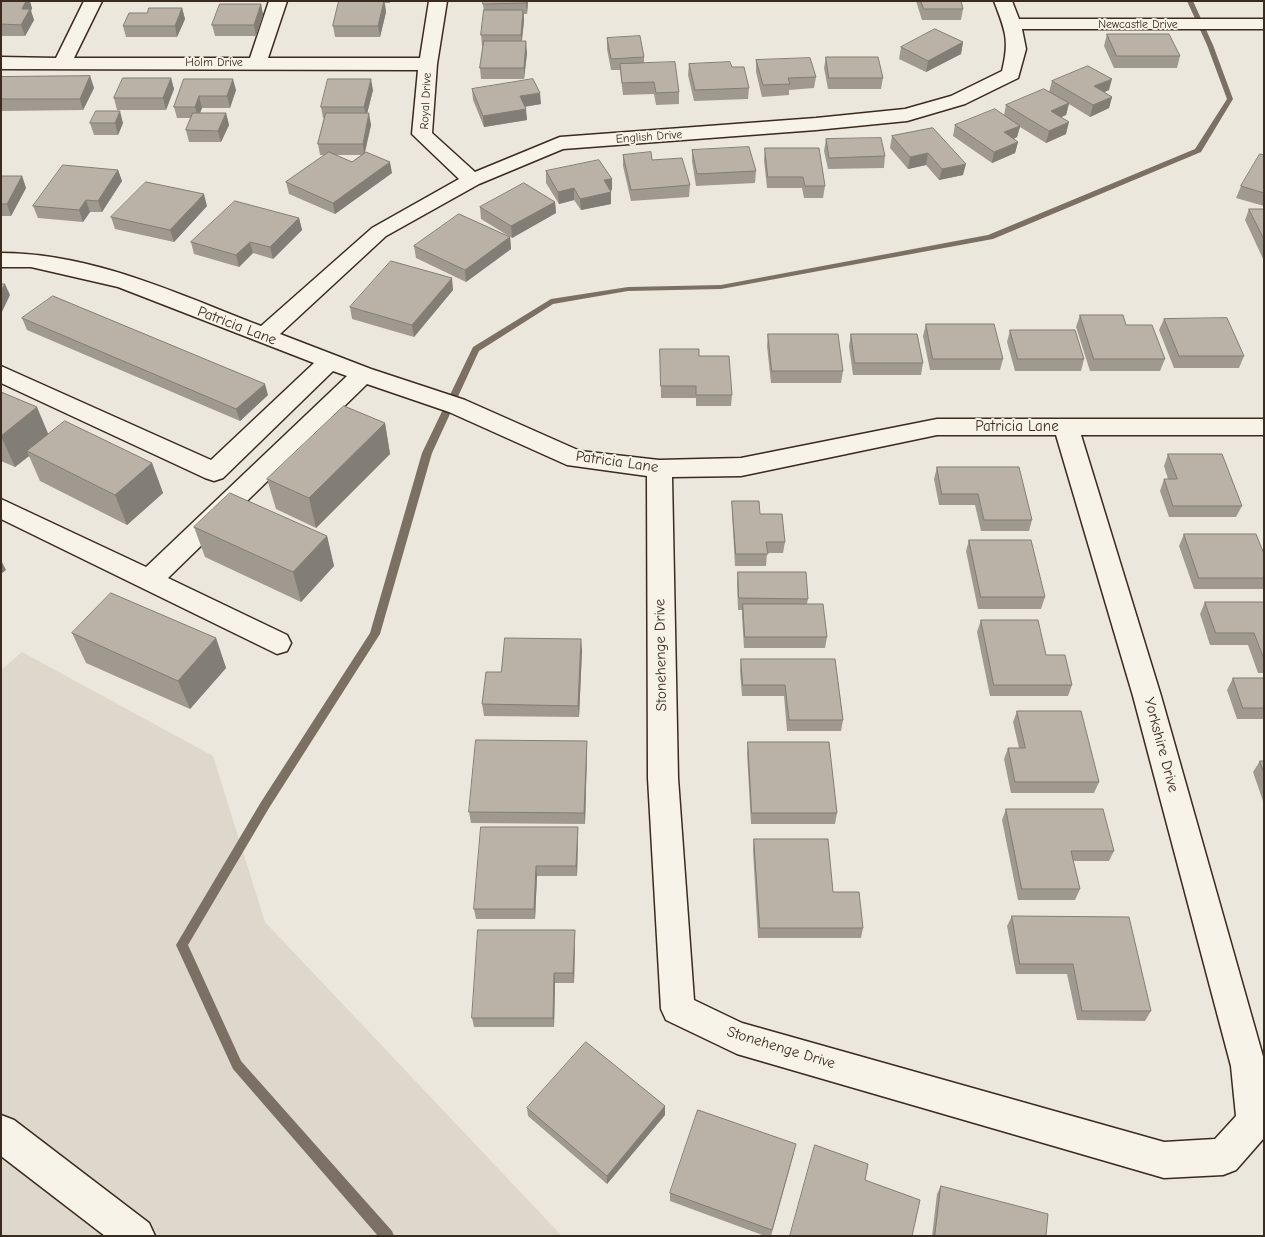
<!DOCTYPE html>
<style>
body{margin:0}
#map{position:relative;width:1265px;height:1237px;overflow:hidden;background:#ece7dc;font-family:"Comic Neue",sans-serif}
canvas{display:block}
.frame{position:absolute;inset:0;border:2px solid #3b2a1e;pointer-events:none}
</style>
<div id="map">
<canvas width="1265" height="1237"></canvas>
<div class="frame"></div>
</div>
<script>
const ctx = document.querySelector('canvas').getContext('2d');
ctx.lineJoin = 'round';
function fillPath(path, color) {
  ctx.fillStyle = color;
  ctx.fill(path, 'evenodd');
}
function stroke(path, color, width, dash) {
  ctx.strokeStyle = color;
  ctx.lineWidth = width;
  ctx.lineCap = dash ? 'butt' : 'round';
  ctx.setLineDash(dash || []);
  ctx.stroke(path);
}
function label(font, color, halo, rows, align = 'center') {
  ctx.font = font + ' "Comic Neue",sans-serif';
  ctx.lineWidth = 4;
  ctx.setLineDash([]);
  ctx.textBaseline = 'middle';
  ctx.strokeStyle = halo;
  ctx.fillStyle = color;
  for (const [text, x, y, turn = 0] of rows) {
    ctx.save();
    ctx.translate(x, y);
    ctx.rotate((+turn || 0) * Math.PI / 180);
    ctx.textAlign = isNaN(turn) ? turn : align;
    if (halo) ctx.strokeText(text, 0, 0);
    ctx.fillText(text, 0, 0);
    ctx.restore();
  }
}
const built = new Path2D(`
 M22,652L213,756L265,922L562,1236H1V670Z`);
const stream = new Path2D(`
 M1187,1H1193L1213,45L1233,99L1201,152L993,239L721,289L628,291L553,304L479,351L432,453L380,634L269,808L188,945L241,1061L392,1231L394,1236H378L233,1069L176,945L261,802L370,633L422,453L473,347L551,299L628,287L721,285L988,235L1195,149L1227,99L1207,45Z`);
const minor = new Path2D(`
 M84,1H102L74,58H250L269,1H287L268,58H420L429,1H447L437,64L432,133L475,172L560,137L816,118L905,109L951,96L1002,71C1010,40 1005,30 994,1H1012L1019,19H1264V29H1022L1026,49L1018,78L965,104L907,121L816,130L563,149L479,184L386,236L280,334L371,369L465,400L580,451L659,460L741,458L937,419H1264V435H1081L1161,696L1264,1060V1138L1236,1170L1223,1175L1164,1178L737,1054L666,1020L661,1009L648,778L647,476L567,465L449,412L367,384L168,578L287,635L291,643L287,651L277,654L1,519V499L146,567L347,376L333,371L223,478L214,481L205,478L1,383V366L211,460L314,363L118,287L31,267H1V253C92,253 178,294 261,326L372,228L459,179L412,134L418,70L1,69V57L56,58ZM937,435H1056L1133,696L1231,1066L1236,1116L1215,1139L1164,1142L742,1023L694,1000L678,778L672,477L741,476Z
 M1,1115L14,1120L149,1223L155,1236H105L1,1156Z`);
const wall = new Path2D(`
 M1,1L32,8L31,11L34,20L25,36H1Z
 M339,1H390V3H385L386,12L380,37H335L333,26Z
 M528,1L527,14H524V21L522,41L527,53L524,79H481L480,68L483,46H482L481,35L484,13L483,4Z
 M916,1H961L963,9L961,20H922Z
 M261,4L263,15L256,36H215L212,25Z
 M182,8L185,19L177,37H126L123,26L147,13Z
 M1107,34L1180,56L1177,68H1114L1104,46Z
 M607,38L644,57V63L679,92V104L656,105L654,94L623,95L620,70H611L607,49Z
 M963,42L961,54L926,72L899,59L901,47Z
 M826,57L883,78L881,89H828L824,68Z
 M756,60L816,77L814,88L789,90V95L762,97L756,72Z
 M689,64L732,67L749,88L748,99L694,101L688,75Z
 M90,76L94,88L83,110L1,111V77Z
 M171,78L174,89L166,110H117L114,98Z
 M184,79L236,90L230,108H202L200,113H226L229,125L221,142H189L186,130L191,118H177L174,107Z
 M1052,81L1109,90L1104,92L1112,97L1109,108L1090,117L1069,104L1066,115L1061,117L1066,134L1046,143L1020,127L1017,137L1014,139L1018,142L1015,153L992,163L953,136L955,125L1004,115L1006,105L1049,92Z
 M472,89L541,104L525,107L527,120L484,127L473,100Z
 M373,90L367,113L371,125L365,153L392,173L335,214L289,194L286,182L325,155H320L318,144L324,118H323L321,107ZM336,155H361L352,162Z
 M90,123H123L118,135H94Z
 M933,128L963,175L939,180L926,165L908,169L890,148L892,136Z
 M826,139L885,156L884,168L828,169L824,151Z
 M765,148L825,186L823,198H804L802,188H767L764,160Z
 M692,150L756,171L755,183L696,186L692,161Z
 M623,155L690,185L689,197L631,201L623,166Z
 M1264,155V206L1236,198L1241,186Z
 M118,170L122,181L102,212H90L83,222L38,218L33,206Z
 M546,171L612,179V190L610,191L611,204L581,210L574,200L559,204L546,183Z
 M1,176H22L26,188L11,216H1Z
 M555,202L556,213L512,238L481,219L480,207Z
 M207,206L174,242L115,229L111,217Z
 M1249,209H1264V261L1245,220Z
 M299,218L302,230L273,259L253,253L239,267L194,254L191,242Z
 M510,237L511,249L466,282L416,258L414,246Z
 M453,290L414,337L352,319L350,307Z
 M1080,315L1126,325L1165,359L1160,371H1090L1076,327Z
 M22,318L268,395L240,421L27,330Z
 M1164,319L1244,356L1239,368H1174L1159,330Z
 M926,324L1003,359L1000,370H930L923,336Z
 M1010,330L1084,359L1081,371H1015L1007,342Z
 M768,334L843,371L841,383H771L767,346Z
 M851,334L923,363L921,375H853L849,346Z
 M660,349L699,356L732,395L731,406H696V398H661Z
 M1,392L48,434L152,463L163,493L127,525L40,481L29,456L15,467L1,461Z
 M385,423L390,454L316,528L276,509L267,479Z
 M1168,454L1242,506L1236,517H1169L1160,491L1164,479H1168L1164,466Z
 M937,467L1032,520L1029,531H981L975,505H939L934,479Z
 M732,501L760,514L785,542L783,553H767L766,566H735L732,513Z
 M194,527L327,536L334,566L301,602L205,557Z
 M1184,534L1264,554V589H1194L1179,546Z
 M969,540L1045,597L1041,609H978L966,551Z
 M738,572L808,599L807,604L827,637L825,648H744L742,616V610H738L737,583Z
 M1205,602H1264V673H1258L1248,645H1210L1200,614Z
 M981,620L1046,655L1072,685L1068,696H990L977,632Z
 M72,633L216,638L226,668L190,709L86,663Z
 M582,650L579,717L484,716L482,704Z
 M741,659H835L843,720L841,731H787L784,696H742L740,671Z
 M1233,678H1264V719H1237L1227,690Z
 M1017,711L1099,782L1094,793H1011L1004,759L1008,748H1019L1013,722Z
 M587,741V752L585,824L471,823L469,812Z
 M748,742L837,813L835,824H751L747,753Z
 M1260,761H1264V804L1253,772Z
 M1006,809L1114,851L1109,861H1073L1080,889L1075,900H1018L1002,820Z
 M578,827V838L577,876H537L535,919H476L474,909Z
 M754,839L833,892L863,928L861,938H758L753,850Z
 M1012,916L1151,1011L1145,1021L1077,1020L1067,974H1016L1007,926Z
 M575,940L574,983H555L554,1027H474L472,1018Z
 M665,1106V1115L607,1184L528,1116L527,1108Z
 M794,1153L771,1236H765L670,1201V1193Z
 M941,1186L1046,1236H932L937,1194Z`);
const shadedWall = new Path2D(`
 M24,1H30L32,8L31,11L34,20L25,36L21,25L22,9Z
 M384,1L386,12L380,37L378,26Z
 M526,1H528L527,14L526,3Z
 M261,4L263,15L256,36L254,25Z
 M182,8L185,19L177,37L175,26Z
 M523,10L524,21L521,46V35Z
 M526,41L527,53L524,79V68Z
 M963,42L961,54L926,72L928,61Z
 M90,76L94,88L83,110L80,99Z
 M171,78L174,89L166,110L163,98Z
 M233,79L236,90L230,108L227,96Z
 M371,79L373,90L366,118L364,107Z
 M1112,79L1109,90L1090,98L1094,86Z
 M540,93L541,104L521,107L520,96Z
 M199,96L202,108L198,118L195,107Z
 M1112,97L1109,108L1090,117L1093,105Z
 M1069,103L1066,115L1048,123L1051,111Z
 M526,109L527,120L484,127L483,116Z
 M120,111L123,123L118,135L115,123Z
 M226,113L229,125L221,142L218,131Z
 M369,113L371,125L364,155L363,144Z
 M1069,122L1066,134L1046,143L1049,131Z
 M1020,126L1017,137L1001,144L1004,132Z
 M1018,142L1015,153L992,163L994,152Z
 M928,153L926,165L908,169L910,157Z
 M390,162L392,173L335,214L333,203Z
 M966,164L963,175L939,180L942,169Z
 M118,170L122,181L102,212L98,201Z
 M22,176L26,188L11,216L7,204Z
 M612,179V190L604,192V180Z
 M574,188V200L559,204L558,192Z
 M611,192V204L581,210L580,199Z
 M204,194L207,206L174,242L170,230Z
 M86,200L90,212L83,222L79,210Z
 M555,202L556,213L512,238L511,226Z
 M299,218L302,230L273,259L270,247Z
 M510,237L511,249L466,282L465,270Z
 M250,242L253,253L239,267L236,255Z
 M452,278L453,290L414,337L412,325Z
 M5,284L10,295L1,314V291Z
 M265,384L268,395L240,421L236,409Z
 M37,407L50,438L27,451L29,456L15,467L1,436Z
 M385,423L390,454L316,528L309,498Z
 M152,463L163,493L127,525L115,495Z
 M327,536L334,566L301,602L293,572Z
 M1,560L6,570L1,574Z
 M216,638L226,668L190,709L178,681Z
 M581,639L582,650L579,717L578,706Z
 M587,741V752L585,824L584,813Z
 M578,827V838L577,876L576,866Z
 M536,866L537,876L535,919L534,909Z
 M575,930V940L574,983L573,973Z
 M554,973L555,983L554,1027L553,1018Z
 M665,1106V1115L607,1184V1176Z`);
const building = new Path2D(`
 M1,1H26L22,9H30L21,25L1,24Z
 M339,1H384L378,26H333Z
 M483,1H526V3L483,4Z
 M921,1H961L963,9H924Z
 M220,4H261L254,25H212Z
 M149,8H182L175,26H123L129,13H147Z
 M484,10H523L521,35H481Z
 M935,29L963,42L928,61L901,47Z
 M1107,34H1169L1180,56H1117Z
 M640,36L644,57L611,59L607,38Z
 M484,41H526L524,68H480Z
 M826,57H878L883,78H829Z
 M810,58L816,77L788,78L790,84L763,85L756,60Z
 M675,62L679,92L656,93L654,82L622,83L620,64Z
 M730,62L732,67H744L749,88L695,90L689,64Z
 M1088,66L1112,79L1094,86L1112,97L1093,105L1052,81Z
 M90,76L80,99H1V77Z
 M123,78H171L163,98H114Z
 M184,79H233L227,96H199L195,107H174Z
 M328,79H371L364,107H321Z
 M533,79L540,93L520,96L526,109L483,116L472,89Z
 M1044,89L1069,103L1051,111L1069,122L1049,131L1006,105Z
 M995,109L1020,126L1004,132L1018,142L994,152L955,125Z
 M96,111H120L115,123H90Z
 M193,113H226L218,131L186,130Z
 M326,113H369L363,144H318Z
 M933,128L966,164L942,169L928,153L910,157L892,136Z
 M881,138L885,156L829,158L826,139Z
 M749,147L756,171L697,174L692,150Z
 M765,148H819L825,186H805L803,177H768Z
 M329,152L352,162L366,152L390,162L333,203L286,182Z
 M651,152L652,160L682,158L690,185L631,190L623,155Z
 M1260,154L1264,155V193L1241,186Z
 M599,160L612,179L604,180L611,192L580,199L574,188L558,192L546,171Z
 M63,165L118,170L98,201L86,200L79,210L33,206Z
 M1,176H22L7,204H1Z
 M146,182L204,194L170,230L111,217Z
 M524,183L555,202L511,226L480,207Z
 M235,201L299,218L270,247L250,242L236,255L191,242Z
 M1249,209H1264V239Z
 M459,214L510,237L465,270L414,246Z
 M391,261L452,278L412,325L350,307Z
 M1,284H5L1,291Z
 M53,296L265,384L236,409L22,318Z
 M1080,315H1123L1126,325H1152L1165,359H1094Z
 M1227,318L1244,356H1179L1164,319Z
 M926,324H994L1003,359H933Z
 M1010,330H1075L1084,359H1018Z
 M768,334H838L843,371H772Z
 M851,334H917L923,363H855Z
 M660,349H699V356H729L732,395H696V386H661Z
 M1,392L37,407L1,436Z
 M344,406L385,423L309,498L267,479Z
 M65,421L152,463L115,495L27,451Z
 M1168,454H1222L1242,506H1173L1164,479H1177Z
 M937,467H1019L1032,520H984L978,494H942Z
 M230,493L327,536L293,572L194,527Z
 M732,501H759L760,514H782L785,542H766L768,554H736Z
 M1184,534H1256L1264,554V578H1199Z
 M969,540H1031L1045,597H981Z
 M738,572H806L808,599L739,598Z
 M111,593L216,638L178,681L72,633Z
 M1205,602H1264V659L1254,633H1216Z
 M743,604H823L827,637H745Z
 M981,620H1038L1046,655H1065L1072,685H994Z
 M505,638L581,639L578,706L482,704L486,672H501Z
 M741,659H835L843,720H789L785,685H743Z
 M1233,678H1264V708H1243Z
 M1017,711H1081L1099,782H1015L1008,748H1025Z
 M476,740L587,741L584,813L469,812Z
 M748,742H829L837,813H752Z
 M1260,761H1264V773Z
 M1006,809H1103L1114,851H1071L1080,889H1022Z
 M481,827H578L576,866H536L534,909H474Z
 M754,839H828L833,892H859L863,928H760Z
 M1012,916L1129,917L1151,1011H1082L1073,964H1020Z
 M478,930H575L573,973H554L553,1018H472Z
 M586,1042L665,1106L607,1176L527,1108Z
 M698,1110L796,1144L772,1230L670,1193Z
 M815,1145L868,1164L865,1180L920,1200L912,1236H790Z
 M941,1186L1048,1214L1046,1236H935Z`);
const farStreetnames = [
 ["Newcastle Drive",1138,25],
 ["Holm Drive",214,63],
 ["Royal Drive",426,101,-87],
 ["English Drive",649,137,-4]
];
const streetNames = [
 ["Patricia Lane",237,326,21],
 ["Patricia Lane",1017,427],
 ["Patricia Lane",617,462,8],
 ["Stonehenge Drive",661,655,-91],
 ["Yorkshire Drive",1161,745,75],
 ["Stonehenge Drive",781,1048,17]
];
fillPath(built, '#ddd7cc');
fillPath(stream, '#7c7064');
stroke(minor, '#3b2a1e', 3);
fillPath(minor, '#f7f3e8');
fillPath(wall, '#a09990');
fillPath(shadedWall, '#827d75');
fillPath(building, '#bab2a7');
stroke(building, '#827d75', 1);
label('12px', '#3b2a1e', '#f7f3e8', farStreetnames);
label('15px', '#3b2a1e', '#f7f3e8', streetNames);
</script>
